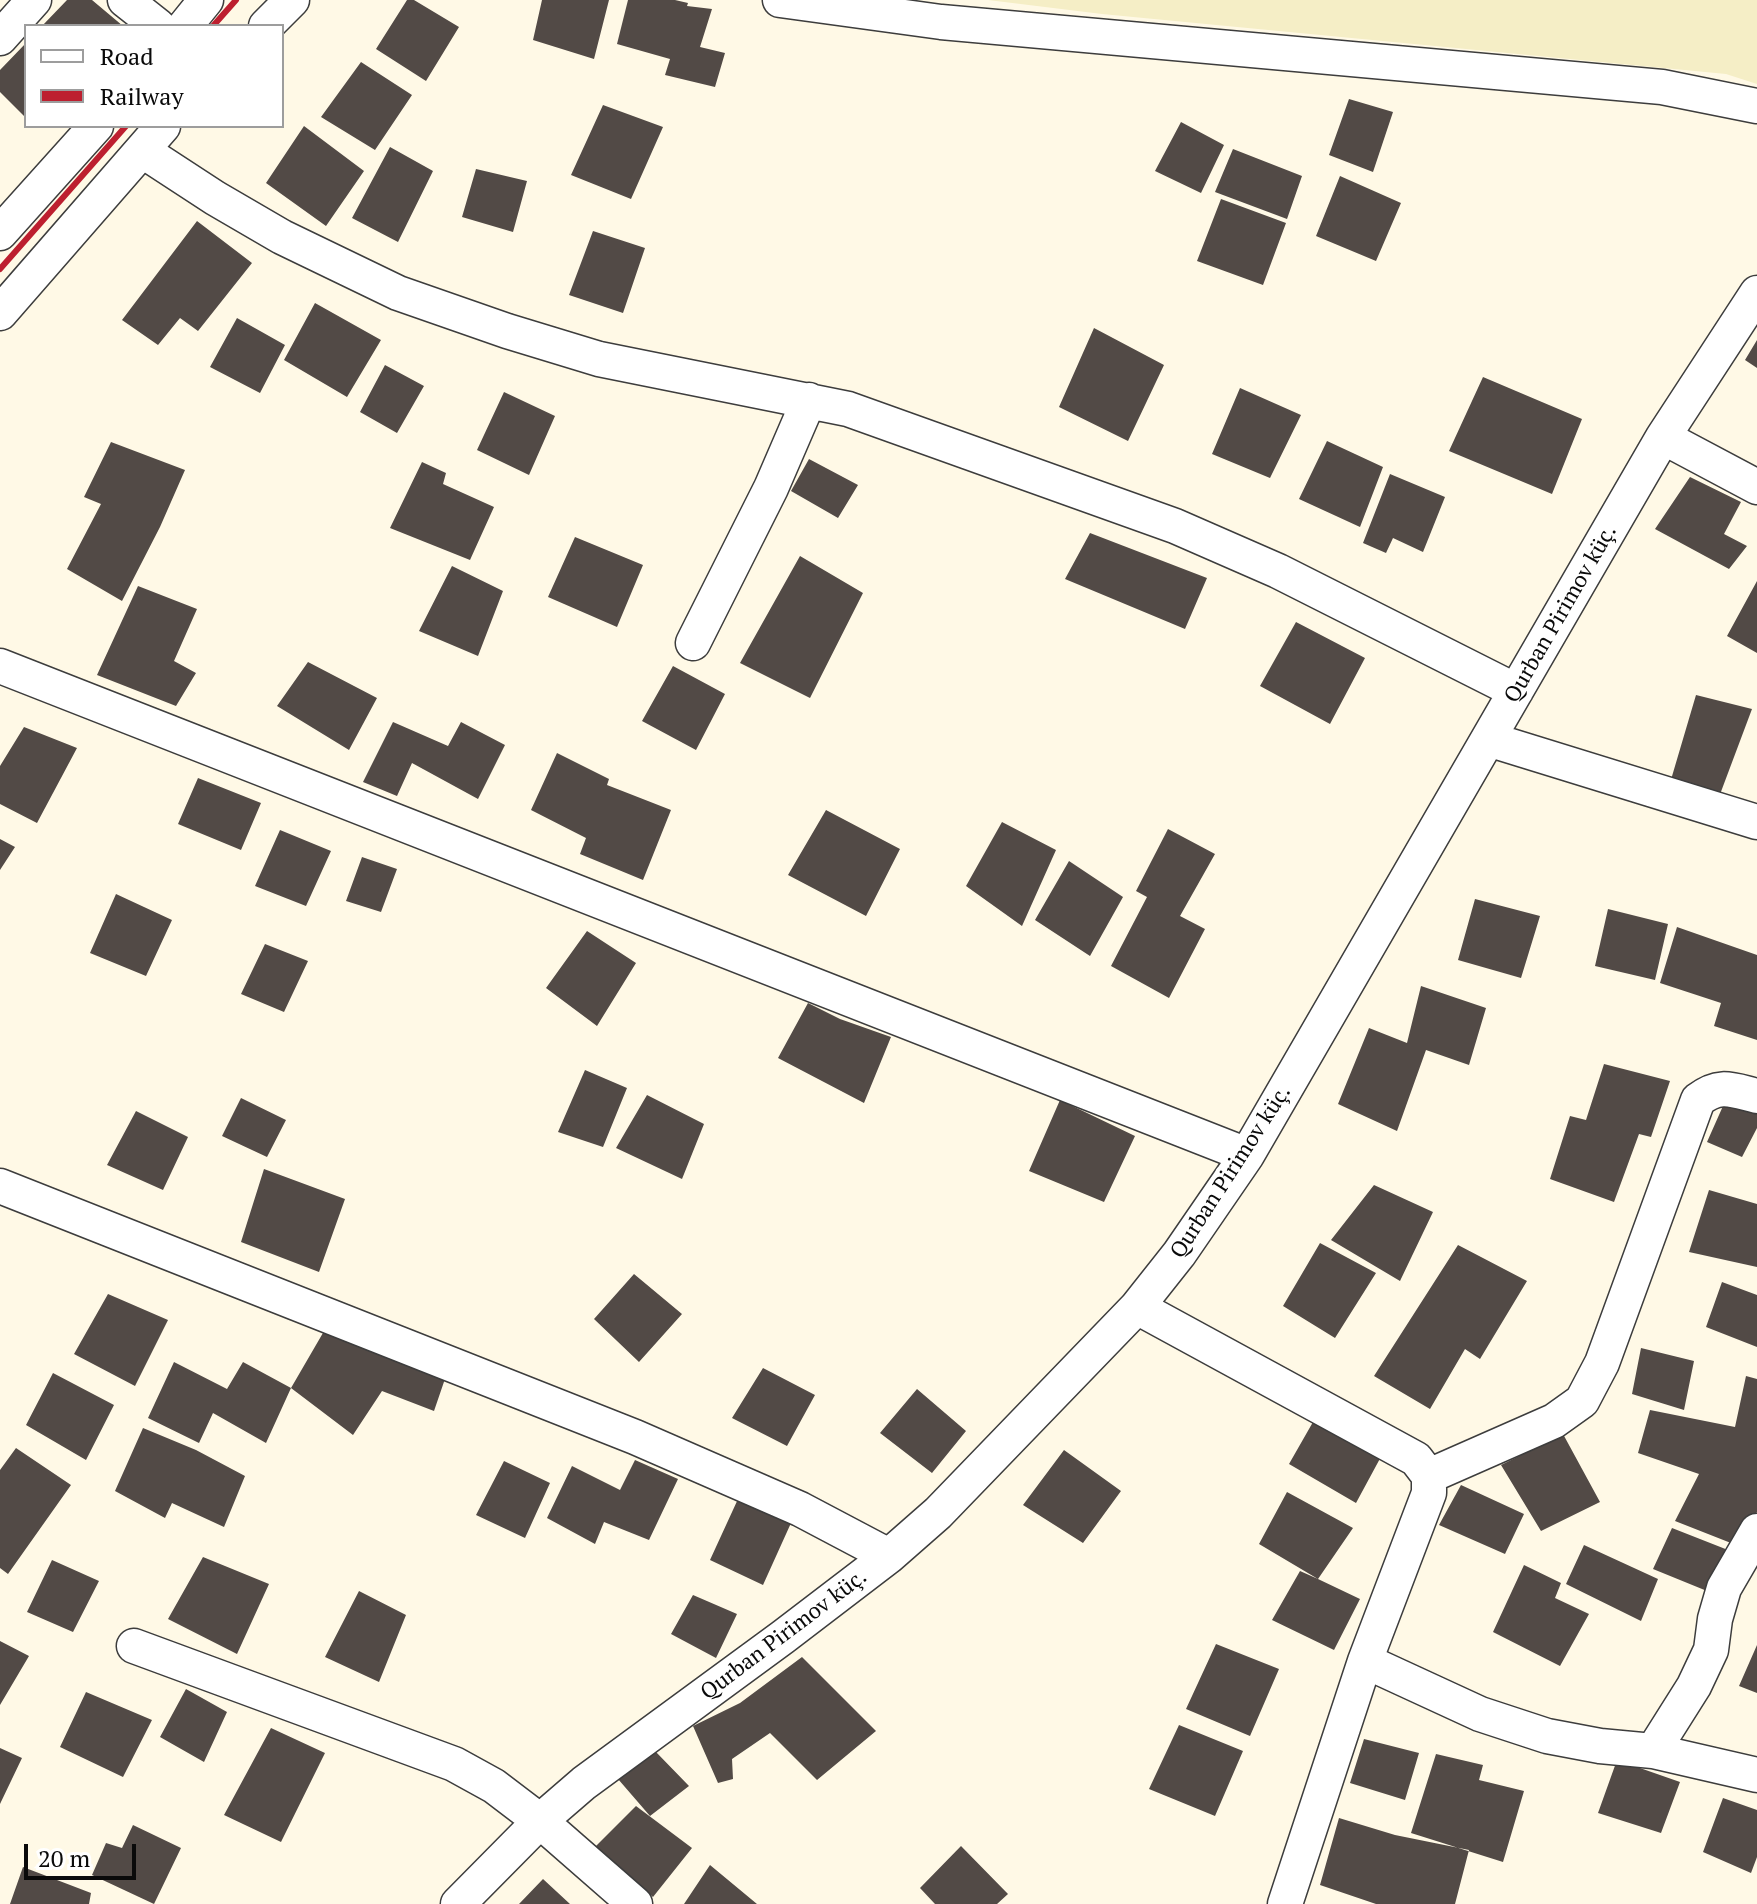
<!DOCTYPE html>
<meta charset="utf-8">
<style>
body{margin:0}
#map{position:relative;width:1757px;height:1904px;overflow:hidden;background:#fff9e6;font-family:"PT Serif",serif}
canvas{display:block}
.legend{position:absolute;left:24px;top:24px;width:260px;height:104px;box-sizing:border-box;background:#fff;border:2px solid #9d9d9d;margin:0;padding:10px 14px;list-style:none;font-size:24px;color:#0a0a0a}
.legend li{display:flex;align-items:center;gap:16px;height:40px}
.legend b{width:40px;border:2px solid #9d9d9d}
.scale{position:absolute;left:24px;top:1844px;width:112px;height:36px;box-sizing:border-box;border:4px solid #0a0a0a;border-top:0;padding-left:10px;font-size:24px;line-height:28px;white-space:nowrap;color:#0a0a0a;-webkit-text-stroke:6px #fff;paint-order:stroke}
</style>
<div id="map">
<canvas width="1757" height="1904"></canvas>
<ul class="legend">
<li><b style="height:10px;background:#fff"></b>Road</li>
<li><b style="height:10px;background:#bd1f2f"></b>Railway</li>
</ul>
<div class="scale">20 m</div>
</div>
<script>
const ctx = document.querySelector('canvas').getContext('2d');
ctx.lineJoin = 'round';
function fillPath(path, color) {
  ctx.fillStyle = color;
  ctx.fill(path, 'evenodd');
}
function stroke(path, color, width, dash) {
  ctx.strokeStyle = color;
  ctx.lineWidth = width;
  ctx.lineCap = dash ? 'butt' : 'round';
  ctx.setLineDash(dash || []);
  ctx.stroke(path);
}
function label(font, color, halo, rows, align = 'center') {
  ctx.font = font + ' "PT Serif",serif';
  ctx.lineWidth = 8;
  ctx.setLineDash([]);
  ctx.textBaseline = 'middle';
  ctx.strokeStyle = halo;
  ctx.fillStyle = color;
  for (const [text, x, y, turn = 0] of rows) {
    ctx.save();
    ctx.translate(x, y);
    ctx.rotate((+turn || 0) * Math.PI / 180);
    ctx.textAlign = isNaN(turn) ? turn : align;
    if (halo) ctx.strokeText(text, 0, 0);
    ctx.fillText(text, 0, 0);
    ctx.restore();
  }
}
const farmland = new Path2D(`
 M988,0H1757V84L1726,74L1102,14Z`);
const building = new Path2D(`
 M67,0H92L123,26H42Z
 M407,0H414L459,27L426,81L376,49Z
 M542,0H609L594,59L533,40Z
 M628,0H675L688,3L687,6L712,9L700,47L725,53L715,87L665,75L670,59L617,44Z
 M26,43V118L0,92V70Z
 M361,62L412,95L375,150L321,117Z
 M1349,99L1393,112L1373,172L1329,155Z
 M603,105L663,127L631,199L571,175Z
 M1181,122L1224,145L1201,193L1155,171Z
 M304,126L364,171L326,226L266,183Z
 M390,147L433,171L398,242L352,218Z
 M1233,149L1302,176L1287,219L1215,192Z
 M476,169L527,181L513,232L462,217Z
 M1340,176L1401,203L1376,261L1316,236Z
 M1221,199L1286,223L1263,285L1197,261Z
 M197,221L252,263L198,331L180,318L158,345L122,320Z
 M593,231L645,248L623,313L569,295Z
 M315,303L381,340L347,397L284,360Z
 M237,318L285,345L260,393L210,367Z
 M1094,328L1164,365L1128,441L1059,407Z
 M1757,340V368L1745,360Z
 M385,365L424,386L397,433L360,412Z
 M1483,377L1582,419L1552,494L1449,451Z
 M1240,388L1301,415L1270,478L1212,454Z
 M504,392L555,416L529,475L477,450Z
 M1327,441L1383,467L1360,527L1299,499Z
 M111,442L185,470L160,527L122,601L67,569L101,504L84,497Z
 M809,459L858,485L838,518L791,491Z
 M422,462L446,473L443,484L494,507L470,560L390,528Z
 M1390,474L1445,497L1423,552L1393,538L1386,553L1363,543Z
 M1690,477L1741,502L1724,534L1747,546L1729,569L1655,529Z
 M1090,533L1207,578L1185,629L1065,579Z
 M575,537L643,565L617,627L548,597Z
 M800,556L863,593L810,698L740,663Z
 M452,566L503,591L478,656L419,631Z
 M1757,581V653L1727,636Z
 M138,586L197,609L174,661L196,673L176,706L97,675Z
 M1296,622L1365,658L1330,724L1260,686Z
 M308,662L377,698L349,750L277,706Z
 M673,666L725,694L696,750L642,721Z
 M1696,695L1752,709L1719,797L1670,783Z
 M393,722L448,746L461,722L505,745L478,799L412,763L397,796L363,782Z
 M24,727L77,748L37,823L0,804V766Z
 M557,753L609,779L607,785L671,810L643,880L580,854L586,838L531,810Z
 M198,778L261,803L241,850L178,824Z
 M826,810L900,849L866,916L788,875Z
 M1002,822L1056,850L1022,926L966,886Z
 M1168,829L1215,854L1180,916L1205,929L1169,998L1111,966L1147,897L1136,891Z
 M280,830L331,851L306,906L255,886Z
 M0,839L15,847L0,870Z
 M362,857L397,869L381,912L346,901Z
 M1069,861L1123,897L1090,956L1035,920Z
 M116,894L172,920L146,976L90,953Z
 M1475,899L1540,916L1521,978L1458,960Z
 M1608,909L1668,924L1655,980L1595,966Z
 M1677,927L1757,955V1040L1714,1026L1721,1003L1660,983Z
 M587,931L636,963L597,1026L546,988Z
 M265,944L308,961L284,1012L241,994Z
 M1421,986L1486,1008L1469,1065L1426,1050L1397,1131L1338,1104L1369,1028L1407,1043Z
 M808,1003L840,1019L891,1037L864,1103L778,1058Z
 M1604,1064L1670,1081L1651,1137L1639,1134L1614,1202L1550,1179L1570,1116L1586,1120Z
 M585,1070L627,1088L603,1147L558,1132Z
 M647,1095L704,1124L682,1179L616,1148Z
 M1727,1097L1757,1107V1128L1742,1157L1707,1142Z
 M241,1098L286,1120L267,1157L222,1136Z
 M1060,1100L1135,1136L1104,1202L1029,1171Z
 M136,1111L188,1137L163,1190L107,1165Z
 M264,1169L345,1199L319,1272L241,1242Z
 M1374,1185L1433,1212L1400,1281L1331,1240Z
 M1709,1190L1757,1204V1267L1689,1252Z
 M1320,1243L1376,1273L1335,1338L1283,1306Z
 M1458,1245L1527,1281L1480,1359L1465,1349L1430,1409L1374,1376Z
 M634,1274L682,1314L639,1362L594,1319Z
 M1722,1282L1757,1295V1347L1706,1327Z
 M108,1294L168,1320L135,1386L74,1354Z
 M327,1326L447,1373L434,1411L382,1391L353,1435L291,1388Z
 M1641,1348L1694,1361L1684,1410L1632,1394Z
 M174,1362L227,1389L243,1362L291,1388L266,1443L213,1413L199,1443L148,1418Z
 M763,1368L815,1395L787,1446L732,1418Z
 M53,1373L114,1405L86,1460L26,1425Z
 M1746,1376L1757,1379V1512L1736,1545L1675,1521L1699,1474L1638,1453L1650,1410L1735,1427Z
 M917,1389L966,1431L932,1473L880,1433Z
 M1317,1415L1383,1453L1356,1503L1289,1464Z
 M143,1428L196,1450L245,1476L224,1527L172,1503L165,1518L115,1491Z
 M1563,1434L1600,1502L1541,1531L1501,1465Z
 M16,1448L71,1485L8,1574L0,1568V1470Z
 M1064,1450L1121,1491L1083,1543L1023,1505Z
 M635,1460L678,1479L649,1540L604,1522L595,1544L547,1518L572,1466L620,1490Z
 M504,1461L550,1483L525,1538L476,1515Z
 M1461,1485L1524,1514L1505,1554L1439,1525Z
 M1287,1492L1353,1528L1318,1579L1360,1599L1334,1650L1272,1620L1300,1571L1318,1579L1259,1544Z
 M738,1499L791,1523L763,1585L710,1560Z
 M1672,1528L1728,1550L1707,1591L1653,1569Z
 M1584,1545L1658,1579L1641,1621L1566,1584Z
 M203,1557L269,1584L237,1654L168,1619Z
 M52,1560L99,1581L73,1632L27,1612Z
 M1524,1565L1561,1583L1555,1598L1589,1614L1560,1666L1493,1632Z
 M359,1591L406,1615L379,1682L325,1657Z
 M693,1595L737,1614L716,1658L671,1634Z
 M0,1641L29,1656L0,1705Z
 M1216,1644L1279,1669L1250,1736L1186,1709Z
 M1757,1645V1693L1739,1686Z
 M802,1657L876,1731L817,1780L770,1733L732,1759L733,1779L718,1783L693,1726L740,1703Z
 M186,1689L227,1712L204,1762L160,1737Z
 M86,1692L152,1720L123,1777L60,1747Z
 M1179,1725L1243,1751L1215,1816L1149,1789Z
 M271,1728L325,1753L281,1842L224,1815Z
 M1364,1739L1419,1753L1405,1800L1350,1783Z
 M0,1748L22,1758L0,1804Z
 M656,1752L689,1786L650,1816L618,1779Z
 M1436,1754L1483,1765L1479,1780L1524,1791L1503,1862L1411,1833Z
 M1617,1760L1680,1782L1661,1833L1598,1813Z
 M1723,1798L1757,1810V1857L1751,1873L1703,1852Z
 M636,1806L692,1848L653,1897L595,1847Z
 M1339,1818L1395,1835L1469,1850L1455,1904H1376L1320,1885Z
 M133,1825L181,1848L154,1904L92,1875L106,1843L122,1848Z
 M961,1846L1008,1894L997,1904H935L920,1888Z
 M710,1865L757,1904H684Z
 M23,1867L91,1893L89,1904H10Z
 M543,1879L570,1904H519Z`);
const minor = new Path2D(`
 M125,0L158,26
 M780,0L941,22L1662,87L1757,106
 M185,26L206,0
 M266,26L292,0
 M0,38L34,0
 M143,151L215,198L282,237L398,293L507,331L599,359L848,409L1175,526L1278,571L1516,691
 M0,233L96,126
 M0,313L163,126
 M1663,437L1757,487
 M693,643L771,488L809,400
 M0,666L1247,1155
 M1488,739L1757,822
 M0,1186L635,1437L800,1509L889,1556
 M1137,1307L1416,1459L1429,1476V1493L1365,1661L1285,1904
 M1429,1476L1554,1421L1582,1401L1602,1363L1698,1100C1720,1083 1732,1090 1757,1096
 M134,1646L454,1764L494,1786L540,1821L635,1904
 M1365,1661L1480,1714L1547,1736L1600,1746L1653,1751L1757,1775
 M1653,1751L1694,1686L1711,1650L1715,1619L1724,1588L1757,1531
 M458,1904L540,1821L584,1783L783,1637L889,1556L938,1513L1137,1307L1179,1254L1247,1155L1663,437L1757,293`);
const rail = new Path2D(`
 M213,26L236,0
 M0,269L126,126`);
const streetNames = [
 ["Qurban Pirimov küç.",1561,614,-60],
 ["Qurban Pirimov küç.",1231,1172,-57],
 ["Qurban Pirimov küç.",784,1635,-37]
];
fillPath(farmland, '#f5eec6');
fillPath(building, '#524a46');
stroke(minor, '#3d3d3d', 37);
stroke(minor, '#fff', 34);
stroke(rail, '#bd1f2f', 6);
label('22px', '#0a0a0a', '#fff', streetNames);
</script>
